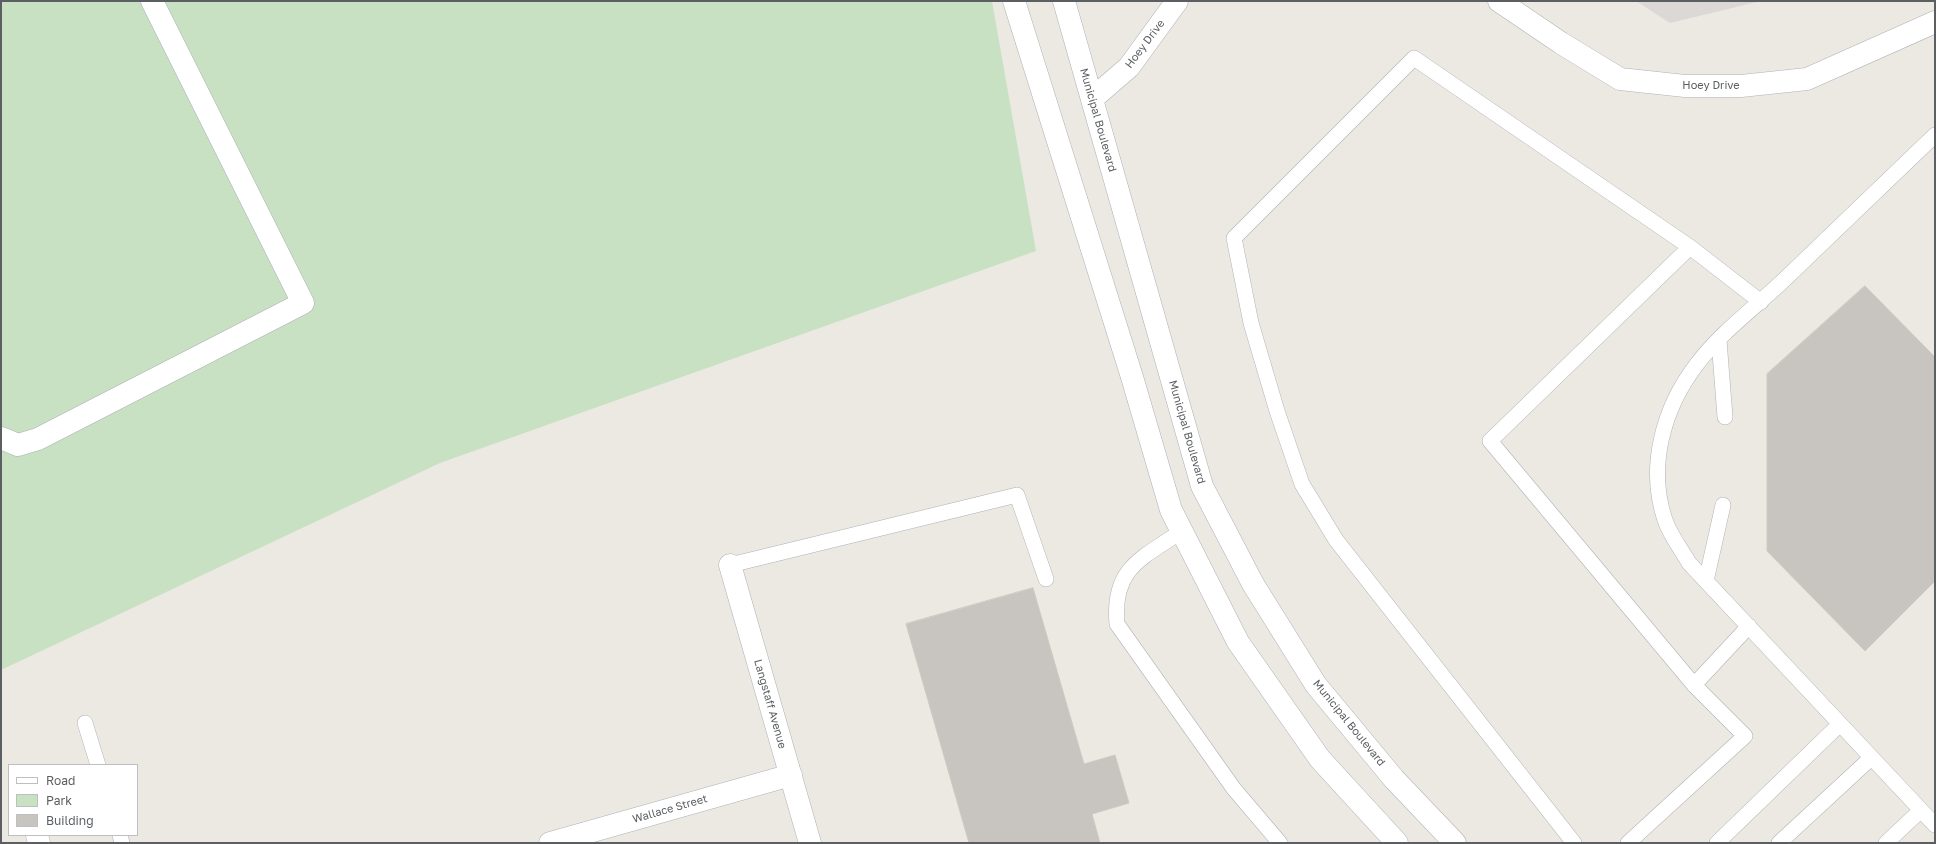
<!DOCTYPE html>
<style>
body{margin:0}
#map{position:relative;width:1936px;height:844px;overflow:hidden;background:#ece9e3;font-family:"Golos Text",sans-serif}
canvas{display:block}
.frame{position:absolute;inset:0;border:2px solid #5b5f62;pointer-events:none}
.legend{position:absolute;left:8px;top:764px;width:130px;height:72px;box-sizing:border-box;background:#fff;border:1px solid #bdbfc0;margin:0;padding:5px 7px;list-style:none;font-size:12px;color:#5b5f62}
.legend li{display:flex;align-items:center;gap:8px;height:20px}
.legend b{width:20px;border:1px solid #bdbfc0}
</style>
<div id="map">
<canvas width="1936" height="844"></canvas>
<div class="frame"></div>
<ul class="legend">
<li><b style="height:5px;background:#fff"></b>Road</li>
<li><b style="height:11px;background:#c8e1c3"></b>Park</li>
<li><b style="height:11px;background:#c8c4c0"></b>Building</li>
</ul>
</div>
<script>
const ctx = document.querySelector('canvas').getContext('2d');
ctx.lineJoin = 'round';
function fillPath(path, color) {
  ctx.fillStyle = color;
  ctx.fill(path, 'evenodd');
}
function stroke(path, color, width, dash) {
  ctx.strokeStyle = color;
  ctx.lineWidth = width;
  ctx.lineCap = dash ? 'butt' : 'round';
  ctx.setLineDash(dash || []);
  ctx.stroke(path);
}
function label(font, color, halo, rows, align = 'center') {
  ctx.font = font + ' "Golos Text",sans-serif';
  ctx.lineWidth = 3;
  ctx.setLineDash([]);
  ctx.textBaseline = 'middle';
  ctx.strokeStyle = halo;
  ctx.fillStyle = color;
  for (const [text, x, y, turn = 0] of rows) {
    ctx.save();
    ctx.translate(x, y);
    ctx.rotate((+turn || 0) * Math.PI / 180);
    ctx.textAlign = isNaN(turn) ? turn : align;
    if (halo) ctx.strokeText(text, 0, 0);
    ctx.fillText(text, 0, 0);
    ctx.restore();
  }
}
const industrial = new Path2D(`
 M1636,1H1761L1670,23Z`);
const green = new Path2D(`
 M1,1H992L1036,251L440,463L1,670Z`);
const building = new Path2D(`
 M1865,286L1935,357V581L1865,651L1767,551V374Z
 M1033,588L1084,764L1115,755L1129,803L1092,814L1100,843H969L906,624Z`);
const lane = new Path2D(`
 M1935,135C1885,183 1836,230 1786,278C1758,305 1720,333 1697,364C1663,408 1647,467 1665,520C1670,535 1681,549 1689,563L1935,825
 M1719,340L1725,417
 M1182,531C1141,559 1112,568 1117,624L1234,789L1280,843
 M730,565L1017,495L1046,579
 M1706,581L1723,505
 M1694,685L1749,626
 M85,723L98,765
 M120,835L122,843
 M1574,843L1336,540L1302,484L1277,411L1251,323L1234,238L1414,58L1690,247
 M1628,843L1745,736L1694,685L1490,441L1690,247L1761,302
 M1717,843L1840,724
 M1779,843L1871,758
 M1886,843L1920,811`);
const street = new Path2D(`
 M1014,1L1132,377L1171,510L1238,642L1320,759L1397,843
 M1064,1L1202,486L1253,584L1316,685L1394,779L1455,843
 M1499,1L1561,43L1620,79L1685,86H1741L1807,79L1935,22
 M1092,99L1129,67L1177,1
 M1,438L18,445L38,439L303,303L152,1
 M730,565L810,843
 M37,835L39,843
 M550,843L791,775`);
const streetNames = [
 ["Hoey Drive",1145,44,-53],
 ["Hoey Drive",1711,86],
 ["Municipal Boulevard",1098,120,74],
 ["Municipal Boulevard",1187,432,74],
 ["Langstaff Avenue",770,704,74],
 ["Municipal Boulevard",1349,723,51],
 ["Wallace Street",670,809,-16]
];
fillPath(industrial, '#dbd8d5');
fillPath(green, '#c8e1c3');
fillPath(building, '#c8c4c0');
stroke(building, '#d0c9c2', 1);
stroke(lane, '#afb1b4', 16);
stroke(street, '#afb1b4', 23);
stroke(lane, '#fff', 15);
stroke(street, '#fff', 22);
label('11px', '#5b5f62', '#fff', streetNames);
</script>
